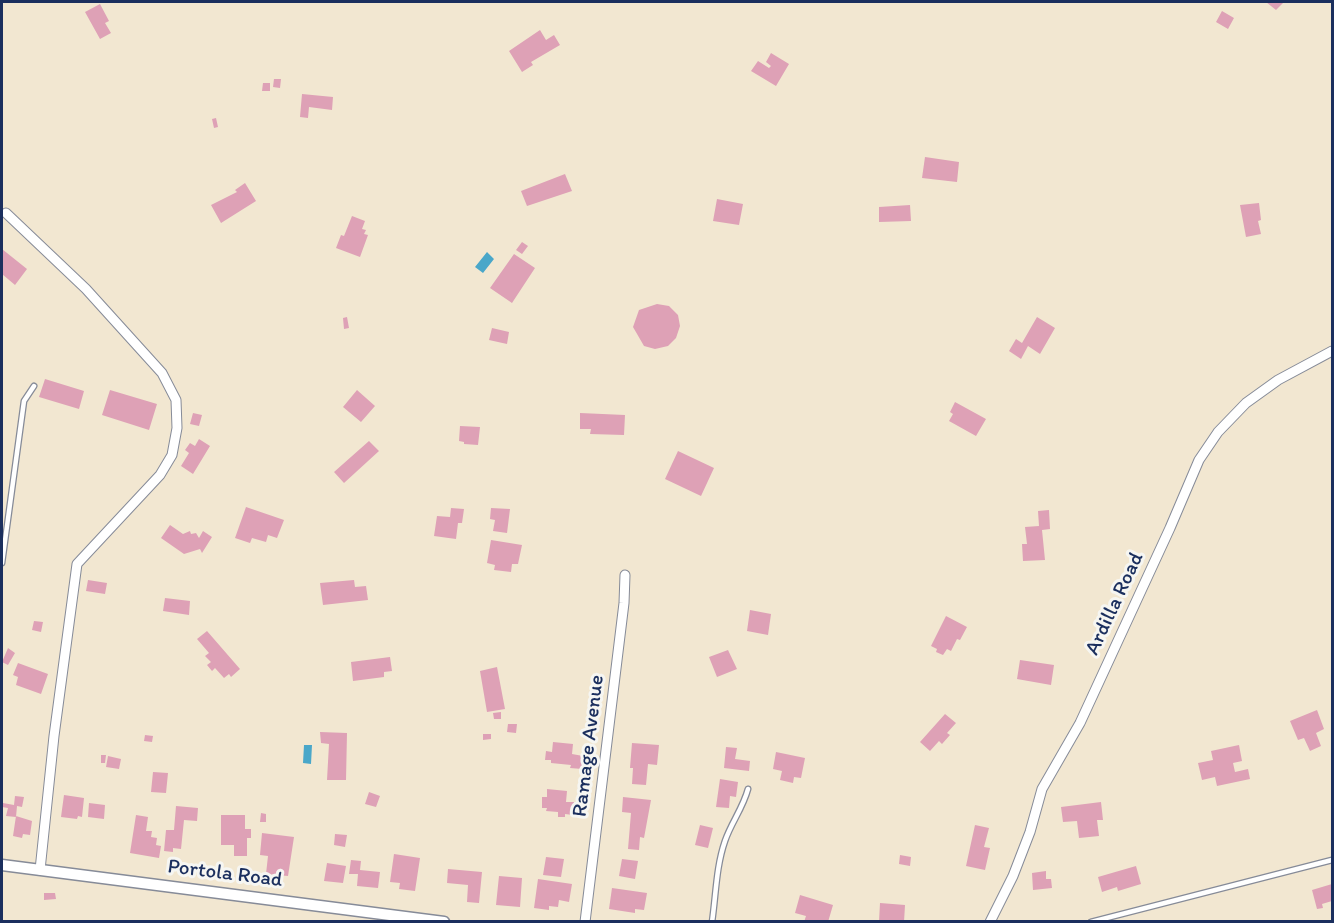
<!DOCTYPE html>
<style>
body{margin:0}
#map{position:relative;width:1334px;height:923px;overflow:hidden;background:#f2e7d1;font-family:Itim,sans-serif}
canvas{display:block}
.frame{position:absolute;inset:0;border:3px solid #1b2f5e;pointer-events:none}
</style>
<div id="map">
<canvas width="1334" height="923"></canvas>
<div class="frame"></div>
</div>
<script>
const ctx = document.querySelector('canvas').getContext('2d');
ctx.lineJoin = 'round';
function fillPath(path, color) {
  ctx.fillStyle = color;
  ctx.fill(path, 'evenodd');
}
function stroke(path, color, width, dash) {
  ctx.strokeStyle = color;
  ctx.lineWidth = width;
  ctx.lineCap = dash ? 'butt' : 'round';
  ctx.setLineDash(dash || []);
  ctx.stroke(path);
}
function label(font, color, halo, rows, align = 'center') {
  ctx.font = font + ' Itim,sans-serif';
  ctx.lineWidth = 6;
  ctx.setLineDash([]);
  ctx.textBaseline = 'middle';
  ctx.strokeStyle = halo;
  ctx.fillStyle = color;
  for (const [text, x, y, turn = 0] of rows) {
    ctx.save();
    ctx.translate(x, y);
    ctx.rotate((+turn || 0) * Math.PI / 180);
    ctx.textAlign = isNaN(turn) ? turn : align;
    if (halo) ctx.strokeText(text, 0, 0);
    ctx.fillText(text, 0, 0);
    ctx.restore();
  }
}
const water = new Path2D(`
 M487,252L494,259L483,273L475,267Z
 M304,745H312L311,764L303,763Z`);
const building = new Path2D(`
 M1266,2H1284L1276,10Z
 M100,4L109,21L105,23L111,33L100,39L85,12Z
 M1222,11L1234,18L1228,29L1216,22Z
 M540,30L546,40L554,35L560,45L531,62L533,65L522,72L509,51Z
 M771,53L789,64L776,86L751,71L758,61L769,68L771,66L766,62Z
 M274,79H281L280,88L273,87Z
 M263,83H270V91H262Z
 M302,94L333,97L332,110L309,107L308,118L300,117Z
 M216,118L218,127L214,128L212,119Z
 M925,157L959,162L957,182L922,178Z
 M565,174L572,191L527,206L521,191Z
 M245,183L256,201L221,223L211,205L237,192L235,190Z
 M717,199L743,204L739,225L713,221Z
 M1259,203L1261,220L1258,221L1261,234L1246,237L1240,205Z
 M910,205L911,221L879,222V207Z
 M352,216L365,221L362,229L366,230L364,234L368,235L360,257L336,248L341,235L344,236Z
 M522,242L528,246L522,254L516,250Z
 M2,249L27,269L15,285L2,274Z
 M514,254L535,268L512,303L490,288Z
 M657,304L669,306L678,315L680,326L676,338L668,346L655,349L644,346L633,327L639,310Z
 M347,317L349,328L344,329L343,318Z
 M1037,317L1055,328L1040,354L1028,346L1021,359L1009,351L1016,339L1022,343Z
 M492,328L509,332L507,344L489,340Z
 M45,379L84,391L79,409L39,397Z
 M110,390L157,404L149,430L102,415Z
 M357,390L375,406L361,422L343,407Z
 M955,402L986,419L976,436L949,421L953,414L950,412Z
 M193,413L202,415L199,426L190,424Z
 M580,413L625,415L624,435L590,434L591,429H580Z
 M460,426L480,427L478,445L464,444V442L459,441Z
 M199,439L210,446L193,474L181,466L189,453L185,450L190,443L195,446Z
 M369,441L379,451L344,483L334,472Z
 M678,451L714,468L701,496L665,479Z
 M246,507L284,520L277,538L268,535L266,542L252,538L250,543L235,538Z
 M451,508L464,509L462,523H458L456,539L434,536L437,516L450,517Z
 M491,508L510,509L507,533L493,531L495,520L490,519Z
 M1049,510L1050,529L1042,530L1045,560L1023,561L1022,544H1027L1025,527L1039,526L1038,511Z
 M170,525L183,534L190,531L191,534L196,533L199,538L203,531L212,537L202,553L200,549L184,554L161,538Z
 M491,540L522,545L518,564H512L511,572L494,570L495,565L487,563Z
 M88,580L107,583L105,594L86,591Z
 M354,580L355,587L366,586L368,600L323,605L320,583Z
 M165,598L190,601L189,615L163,611Z
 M750,610L771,614L768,635L747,631Z
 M946,616L967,627L960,640L957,639L951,651L947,649L943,655L936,652L937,649L931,646Z
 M34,621L43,622L41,632L32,630Z
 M207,631L240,669L231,677L229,674L224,678L215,668L212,671L207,665L211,662L205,656L209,653L197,639Z
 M8,648L15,653L8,665L2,662Z
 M728,650L737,669L717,677L709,657Z
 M390,657L392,671L384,672V677L353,681L351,662Z
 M1020,660L1054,665L1051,685L1017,679Z
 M18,663L48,674L41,694L16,685L18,677L13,675Z
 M497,667L505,709L487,712L480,671Z
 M1317,710L1324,729L1316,733L1321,746L1310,751L1304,738L1298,740L1290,721Z
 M501,712V719H494L493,713Z
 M945,714L956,723L947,733L950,735L942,744L939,741L930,751L920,742Z
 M508,724H517L516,733L507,732Z
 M320,732L347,733L346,780H327L329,744L321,743Z
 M483,734H491V739L483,740Z
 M145,735L153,736L152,742L144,741Z
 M553,742L573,744L572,754L583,756L582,769L570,768L571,765L551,763V760H545L546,751L552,752Z
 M632,743L659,745L657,765L648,764L646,785L632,784L633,768H630Z
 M1239,745L1242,761L1233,763L1235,772L1248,769L1250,779L1217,786L1215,777L1202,780L1198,763L1213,760L1211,751Z
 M726,747L737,748L735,759L750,761L749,771L724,768Z
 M776,752L805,758L801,778L794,777L793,783L780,780L782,771L773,769Z
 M101,755H106L105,763H101Z
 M108,756L121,759L119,769L106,767Z
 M153,772L168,773L166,793L151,792Z
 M720,779L738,782L736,797L730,796L729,808L716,807Z
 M547,789L567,791L566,802H574L573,815L565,814V817H558V812L546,811L547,808H542V797H547Z
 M369,792L380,796L376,807L365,804Z
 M64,795L84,798L82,817L78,816L77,819L61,817Z
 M15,796L24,797L22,807L17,806L16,817L6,816L8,808L2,807L3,803L14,805Z
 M623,797L651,800L644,838L640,837L639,850L628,849L631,813L622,812Z
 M1101,802L1103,820H1097L1099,836L1079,838L1077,821L1063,822L1061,807Z
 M89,803L105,805L104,819L88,817Z
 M176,806L198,808L197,821L184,820L181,849L173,848V852L164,851L166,830H174Z
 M261,813L266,814V822H260Z
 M136,815L148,817L146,831H152L151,837L157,838L156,845L161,846L159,858L130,853Z
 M221,815H245V829H251V838H247V856H234V845H221Z
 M16,816L32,821L30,835L23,834L22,838L13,836Z
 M700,825L713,828L708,848L695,845Z
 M975,825L989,828L984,847L990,848L985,870L966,866Z
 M262,833L294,837L288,876L266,874L268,856L260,855Z
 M335,834L347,835L345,847L334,845Z
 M394,854L420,858L415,891L399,889L400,883L390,882Z
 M900,855L911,857L910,866L899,864Z
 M546,857L564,859L561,877L543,875Z
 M622,859L638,861L635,879L619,876Z
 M351,860L361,861L360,870L380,872L378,888L357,886L358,874H349Z
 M327,863L346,866L343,883L324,881Z
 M1136,866L1141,884L1118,891L1117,887L1102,892L1098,877Z
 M448,869L482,872L479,903L467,902L468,885L447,883Z
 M1046,871V879H1051L1052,888L1033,890L1032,873Z
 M499,876L522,878L520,907L496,905Z
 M538,879L572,884L569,902L559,900L558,907L549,906V910L534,908Z
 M1332,884V901L1322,904L1323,908L1317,909L1312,890Z
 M612,888L647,893L644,910L635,909V913L609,909Z
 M44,893H55L56,899L44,900Z
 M800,895L833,905L828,922H804L806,916L795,913Z
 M880,903L905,905L904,922H879Z`);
const service = new Path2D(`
 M2,563L24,401L34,386
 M712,922C716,895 716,867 725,841C731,823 743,808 748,789
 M1091,922L1332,860`);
const minor = new Path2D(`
 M6,213L86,289L162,373L176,400L177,428L172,455L160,475L77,564L54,736L40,870
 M585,922L624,603L625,575
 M990,922L1013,876L1030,832L1042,789L1080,723L1170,528L1199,460L1218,432L1246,403L1278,380L1332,351`);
const tertiary = new Path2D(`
 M2,865L444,922`);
const streetNames = [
 ["Ardilla Road",1115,604,-65],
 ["Ramage Avenue",589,746,-83],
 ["Portola Road",225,874,7]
];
fillPath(water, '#4aa7c9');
fillPath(building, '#dea1b6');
stroke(service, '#868b98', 7);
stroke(minor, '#868b98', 11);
stroke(tertiary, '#868b98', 13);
stroke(service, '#fff', 4.5);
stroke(minor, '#fff', 9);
stroke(tertiary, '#fff', 10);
label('21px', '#1b2f5e', '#f6f6f2', streetNames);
</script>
